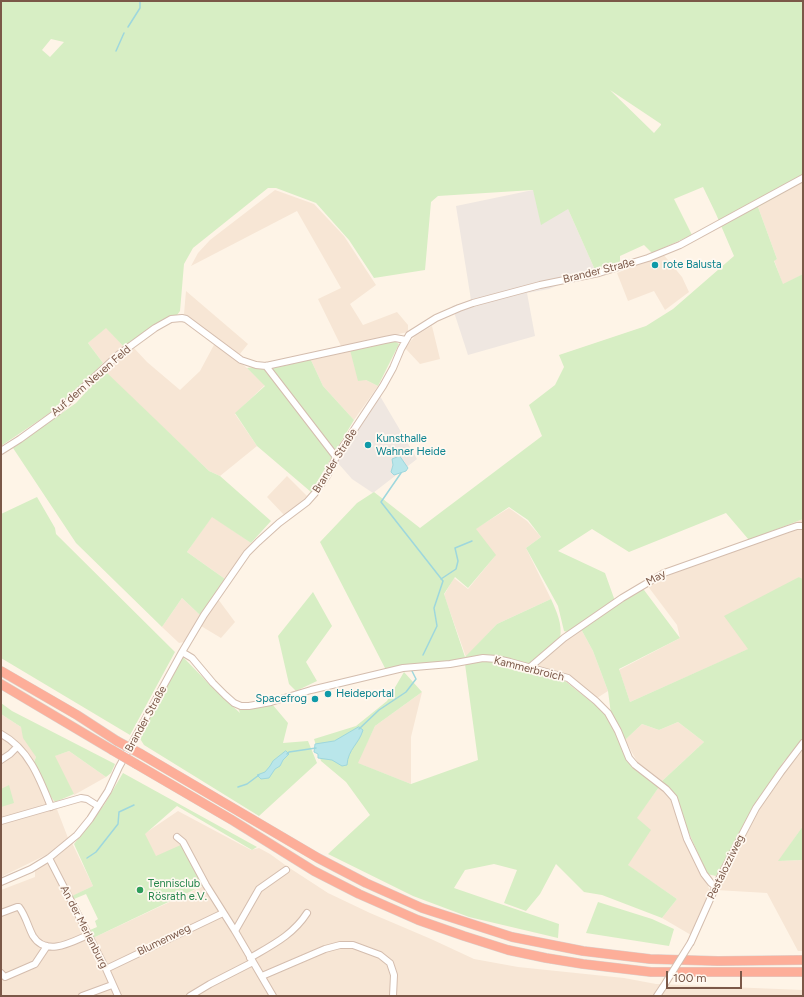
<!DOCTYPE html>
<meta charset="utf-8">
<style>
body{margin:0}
#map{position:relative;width:804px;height:997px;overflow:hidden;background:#fef4e7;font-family:Figtree,sans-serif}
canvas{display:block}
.frame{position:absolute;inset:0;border:2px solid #7b5848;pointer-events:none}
.scale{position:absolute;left:666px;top:971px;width:76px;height:18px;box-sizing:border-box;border:2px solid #7b5848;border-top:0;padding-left:5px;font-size:12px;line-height:14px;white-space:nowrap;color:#7b5848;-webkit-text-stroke:3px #fff8f0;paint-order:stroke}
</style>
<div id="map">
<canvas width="804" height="997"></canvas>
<div class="frame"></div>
<div class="scale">100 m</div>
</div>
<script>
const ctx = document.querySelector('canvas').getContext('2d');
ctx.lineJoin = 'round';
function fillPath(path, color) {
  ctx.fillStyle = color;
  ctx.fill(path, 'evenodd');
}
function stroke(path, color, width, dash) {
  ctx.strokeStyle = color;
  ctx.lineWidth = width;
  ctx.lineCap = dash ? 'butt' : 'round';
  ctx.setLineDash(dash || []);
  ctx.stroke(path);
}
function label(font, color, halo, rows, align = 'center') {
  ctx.font = font + ' Figtree,sans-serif';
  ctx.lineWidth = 3.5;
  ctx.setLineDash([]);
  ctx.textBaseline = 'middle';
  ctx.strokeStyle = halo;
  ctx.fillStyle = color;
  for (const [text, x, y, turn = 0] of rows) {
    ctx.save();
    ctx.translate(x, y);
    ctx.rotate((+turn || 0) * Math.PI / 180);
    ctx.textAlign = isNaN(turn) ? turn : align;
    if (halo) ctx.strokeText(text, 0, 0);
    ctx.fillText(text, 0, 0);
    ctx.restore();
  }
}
const residential = new Path2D(`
 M803,182V274L783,285L774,260L777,259L758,207Z
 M275,190L314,204L344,236L376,285L350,304L363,325L397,312L408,325V332L341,346L318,299L341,288L297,211L191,266L198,253L210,240Z
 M663,254L682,277L689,292L665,310L654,291L628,301L617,273Z
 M186,291L248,344L239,355L184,314Z
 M432,326L440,359L420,364L405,348L415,336Z
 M106,327L124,347L103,363L88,343Z
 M215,343L247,368L265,385L235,414L257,446L220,476L209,471L105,372L134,348L147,362L180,390L200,371Z
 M350,350L366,380L378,386L354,420L323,386L310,358Z
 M287,476L307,496L297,507L285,516L267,497Z
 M509,508L527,521L541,537L526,548L551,599L497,624L466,657L444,595L454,578L468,589L495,556L475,529Z
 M212,516L251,543L225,579L187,552Z
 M803,519V579L799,577L749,649L630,702L619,670L680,638L677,625L647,585L749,540Z
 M182,598L200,615L184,642L179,643L162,627Z
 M218,599L235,622L221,638L201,626Z
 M581,629L593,651L608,691L597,698L570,677L539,667L538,662L568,637Z
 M422,692L411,737V784L357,763L375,726Z
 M1,714L21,727L36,757L34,762L51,797L53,799L68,838L48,854L1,877Z
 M678,722L704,742L661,782L639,765L625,740L642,724L659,730Z
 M803,750V826L779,861L803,860V951H798L767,893L716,890L758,809L782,775Z
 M69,751L106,777L74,795L54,756Z
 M659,787L672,800L685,843L711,892L691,935L662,918L677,899L627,865L650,830L636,818Z
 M178,811L251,850L259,848L270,854L288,867L328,893L370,913L431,939L474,959L518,967L624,978L656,984L803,990V996H1V890L35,877V870L59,855L72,843L93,886L71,897L89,934L93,938L208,884L156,857L144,834Z`);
const industrial = new Path2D(`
 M533,190L568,209L595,270L549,289L527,293L535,336L468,355L452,306L471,300L456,206Z
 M380,396L417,459L373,493L352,479L337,462Z`);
const green = new Path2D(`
 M1,1H803V182L758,207L777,259L774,261L783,284L803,274V519L749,540L726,513L629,552L592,529L558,551L541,537L528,520L509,507L476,529L496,555L468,588L455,577L444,594L465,657L497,624L551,599C556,610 563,625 560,638L529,671L565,681L599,708L608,717L641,773L659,787L637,818L651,830L628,865L677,899L662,918L602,895L584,892L556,864L540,894L526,911L504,903L517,870L494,864L465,870L454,888L559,924L558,938L469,917L413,896L328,854L370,815L346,782L321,761L314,739L356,726L387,701L404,672L422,692L375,726L358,763L411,784L478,760L465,664L386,670L320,542L357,503L374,492L420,528L542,436L529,405L555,385L564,367L559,355L646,326L673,309L734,256L716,214L703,187L674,199L692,235L652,253L644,245L620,256V263L595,270L568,209L541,225L533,190L438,196L431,202L425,270L374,278L349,240L316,203L276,188H268L193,248L184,264L180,311L177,315L154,325L124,347L106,328L88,343L103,363L72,396L44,417L1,446ZM51,39L64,42L50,57L42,50ZM610,90L661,124V125L654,133Z
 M393,340L399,344L378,386L366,380L358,381L350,350Z
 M310,358L323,386L354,420L311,492L257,446L235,413L265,386L247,368Z
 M105,371L154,418L209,471L220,476L271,521L251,543L212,517L187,552L225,579L200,615L182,598L162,627L76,543L13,448L76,403Z
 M37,497L55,528L56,534L175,652L130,735L1,658V514Z
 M541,537L558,551L605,573L615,601L567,632L564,631L558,606L526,548Z
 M799,577L803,579V742L784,761L767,787L716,876L707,874L685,824L680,806L674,793L661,782L704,742L678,722L659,730L642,724L625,740L611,714L608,691L593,651L581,629L640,590H644L680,638L619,669L630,702L748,649L724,616Z
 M313,592L332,626L306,662L317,681L296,691L289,684L278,636Z
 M183,657L211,686L240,713L238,708L245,710L272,704L288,723L283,743L308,741L317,763L259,816L144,745L139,737Z
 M1,703L12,711L115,764L111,773L106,777L69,751L55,756L74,794L55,802L51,797L34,762L36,757L23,738L21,727L1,714Z
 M123,773L257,847L252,850L177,806L145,834L156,856L183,844L204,885L93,938L90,930L97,927L95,921L98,919L86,894L74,899L72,896L93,886L74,844L104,805Z
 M9,785L14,803L1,807V789Z
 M803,826V860L778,861Z
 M598,902L652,919L674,929L669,946L586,933Z`);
const water = new Path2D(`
 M397,455H399L408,468L406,471L394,475L391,472L393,465L392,459L397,457Z
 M359,727L363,730C359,744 348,749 347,765L342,766L332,760L318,758V754L314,752L315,744L334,741Z
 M286,751L289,754L283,760L280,766L275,769L269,778L261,779L257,775L265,772L270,766L273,761Z`);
const stream = new Path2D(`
 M128,27L140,8V1
 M116,51L124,33
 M401,473L381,502L443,581L434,608L437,626L423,655
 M441,579L456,569L458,561L455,548L472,541
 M359,729L379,710L406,692L416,679L412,671
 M287,754L289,752L316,748
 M238,787L247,784L259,775
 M87,858L96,852L118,824L119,812L134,805`);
const minor = new Path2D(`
 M266,366L336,457
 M1,451L20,439L56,413L118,355L155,328L171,319L182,318L186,319L241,360L256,365L266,366L385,340L395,338L406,340
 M182,652L192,658L213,683L225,695L234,703L241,706H249L271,702L311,690L403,668L450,664L483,658L497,659L510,662L568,678L596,701L608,713L618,731L629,758L635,765L666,789L674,798L687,839L704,874L711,883L716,887
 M529,668L564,638L622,598L664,573L788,529L797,526H803
 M1,734C29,749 40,779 51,807
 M1,760L10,754L17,747
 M1,821L81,798L87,799L98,806
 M177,837L183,842L206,885L235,931L273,996
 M49,858L106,969L118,996
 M1,882L31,869L49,858L77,835L90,819L108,791L119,767L182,652L204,615L247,553L258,542L279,523L307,502L315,493L327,476L336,457L383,386L393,368L401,349L409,335L436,318L459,308L473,303L540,285L599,273L648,258L680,245L803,178
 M1,913L17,907H19C26,916 28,927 33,936C46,957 72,942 88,935
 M235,931L259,889L286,870
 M691,942L720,877L756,808L781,772L803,743
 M250,958C272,945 293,935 307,913
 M106,969L223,913
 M1,973L5,977L35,964L47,946
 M262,976L325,949L340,945H353L380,955L390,963L394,975L393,996
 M82,996L112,985
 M190,996L210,984L253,962
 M657,996L663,987`);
const highway = new Path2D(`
 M1,671L77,715L117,741
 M1,684L112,750
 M141,754L318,858L366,883L422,908L512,937L583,951L650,959L718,961L803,960
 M136,764L232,820L314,871L359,894L418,920L464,936L508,950L546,958L583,964L651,972H803`);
const minorBridge = new Path2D(`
 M663,987L691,942`);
const highwayBridge = new Path2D(`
 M117,741L141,754
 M112,750L136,764`);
const markers = [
 [655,265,4,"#0f9aa8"],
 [368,445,4,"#0f9aa8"],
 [328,694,4,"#0f9aa8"],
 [315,699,4,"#0f9aa8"],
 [140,890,4,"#2e9e5b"]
];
const cultureNames = [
 ["rote Balusta",663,265],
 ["Kunsthalle",376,439],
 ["Wahner Heide",376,452],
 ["Heideportal",336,694],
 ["Spacefrog",307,699,"right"]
];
const streetNames = [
 ["Brander Straße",599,271,-14],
 ["Auf dem Neuen Feld",91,381,-41],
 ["Brander Straße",335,461,-58],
 ["May",656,578,-29],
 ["Kammerbroich",529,669,14],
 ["Brander Straße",146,719,-61],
 ["Pestalozziweg",726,867,-64],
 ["An der Merlenburg",84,927,63],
 ["Blumenweg",164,940,-26]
];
const leisureNames = [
 ["Tennisclub",148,884],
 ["Rösrath e.V.",148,897]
];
fillPath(residential, '#f7e6d5');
fillPath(industrial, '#efe7e1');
fillPath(green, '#d7eec4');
fillPath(water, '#b9e6ea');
stroke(water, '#9ed7dd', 1);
stroke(stream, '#9ed7dd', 1.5);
stroke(minor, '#d4bdae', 8);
stroke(highway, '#dad0cc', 10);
stroke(minor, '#fff', 6);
stroke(highway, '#fdae99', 9);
stroke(minorBridge, '#d4bdae', 8, []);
stroke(highwayBridge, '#dad0cc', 10, []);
stroke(minorBridge, '#fff', 6);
stroke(highwayBridge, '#fdae99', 9);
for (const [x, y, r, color] of markers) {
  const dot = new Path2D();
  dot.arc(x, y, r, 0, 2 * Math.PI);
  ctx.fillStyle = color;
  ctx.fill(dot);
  stroke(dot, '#fff8f0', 1.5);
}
label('11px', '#0d838f', '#fff8f0', cultureNames, 'left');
label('11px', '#7b5848', '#fff8f0', streetNames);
label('11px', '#27864d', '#fff8f0', leisureNames, 'left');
</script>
